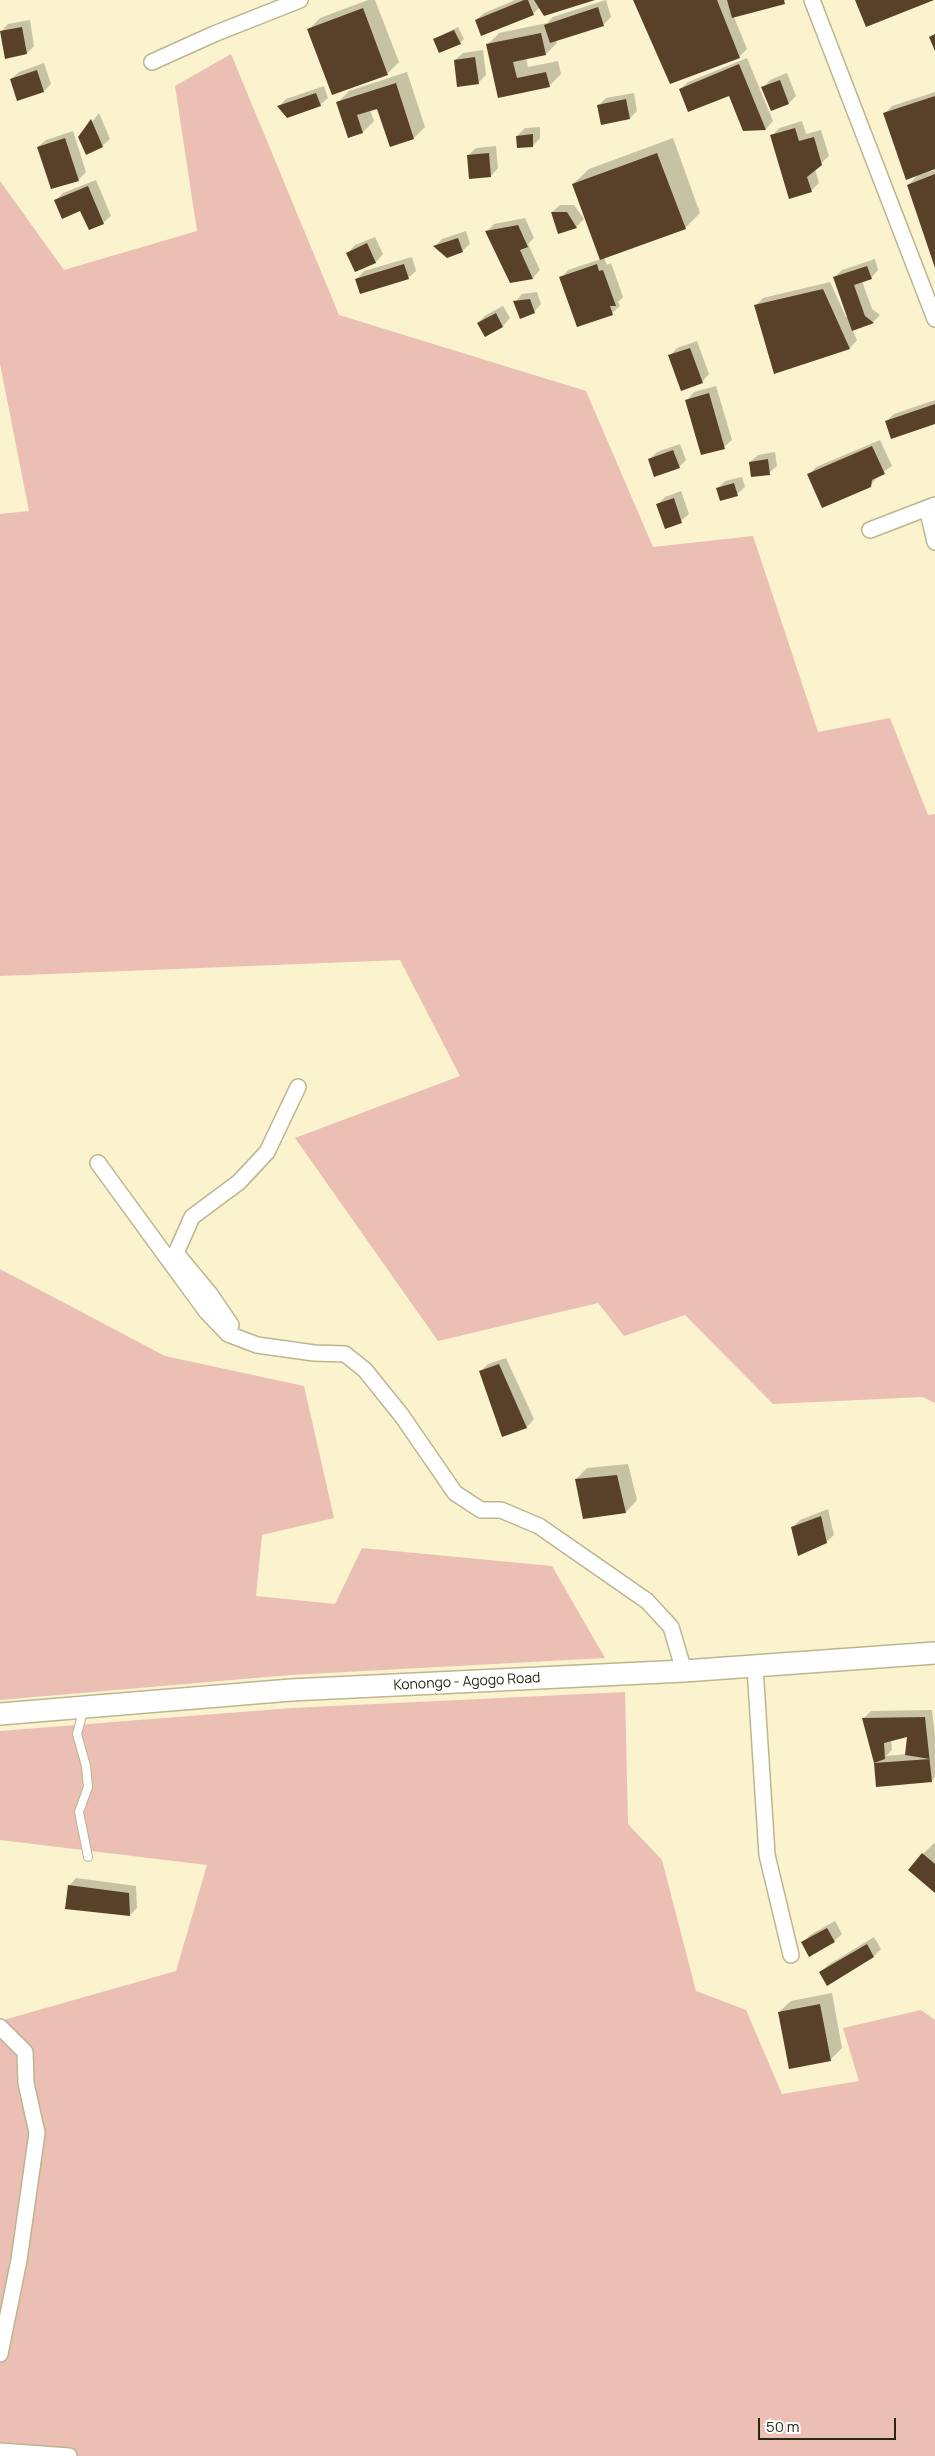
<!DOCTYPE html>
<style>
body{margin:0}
#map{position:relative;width:935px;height:2456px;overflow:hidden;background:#faf3cd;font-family:Manrope,sans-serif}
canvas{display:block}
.scale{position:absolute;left:758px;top:2418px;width:138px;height:22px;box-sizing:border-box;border:2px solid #292618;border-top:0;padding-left:6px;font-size:15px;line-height:18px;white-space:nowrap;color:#292618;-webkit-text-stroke:4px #fff;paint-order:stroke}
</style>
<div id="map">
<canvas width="935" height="2456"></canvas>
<div class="scale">50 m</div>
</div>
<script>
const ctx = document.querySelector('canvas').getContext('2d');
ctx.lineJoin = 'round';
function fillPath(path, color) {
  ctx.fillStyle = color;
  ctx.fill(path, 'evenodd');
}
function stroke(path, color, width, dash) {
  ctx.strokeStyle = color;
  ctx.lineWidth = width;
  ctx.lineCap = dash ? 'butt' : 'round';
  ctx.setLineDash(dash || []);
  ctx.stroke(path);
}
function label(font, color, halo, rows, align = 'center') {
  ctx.font = font + ' Manrope,sans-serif';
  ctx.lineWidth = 5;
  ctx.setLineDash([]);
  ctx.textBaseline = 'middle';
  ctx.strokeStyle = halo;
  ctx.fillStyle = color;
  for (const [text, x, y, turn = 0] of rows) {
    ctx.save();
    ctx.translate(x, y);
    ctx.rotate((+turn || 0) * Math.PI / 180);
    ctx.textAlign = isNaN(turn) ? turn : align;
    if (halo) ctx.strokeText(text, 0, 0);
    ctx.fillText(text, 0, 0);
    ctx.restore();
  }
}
const green = new Path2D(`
 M231,54L339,315L586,391L653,547L753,536L818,732L890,718L928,815L935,814V1403L923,1397L773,1404L685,1315L624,1336L598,1303L438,1341L295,1138L460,1076L400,960L0,976V514L29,511L0,364V181L64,270L197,231L175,86Z
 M0,1269L165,1356L304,1386L334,1518L262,1535L256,1596L335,1604L362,1548L552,1566L605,1658L290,1675L0,1700Z
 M625,1692L628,1824L662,1860L696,1991L746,2010L782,2094L859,2081L843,2028L921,2010L935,2020V2456H0V2021L176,1971L207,1865L0,1840V1731L292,1708Z`);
const shadow = new Path2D(`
 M368,0H375L399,62L387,74L309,29L320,18Z
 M515,0H592L540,7L533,14L476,20L484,13Z
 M606,0L611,17L603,25L556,40L557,43L546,54L526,58L528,67L558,61L561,74L549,86L498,96L487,45L499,33L547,23L553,17Z
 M634,0H786L734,17L747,49L739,57Z
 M30,20L34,46L27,53L1,32L8,24Z
 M458,27L464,39L460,43L434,39Z
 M483,50L486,75L478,83L455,60L463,53Z
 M747,58L773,121L766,129L744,130L729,94L680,89L688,82Z
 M44,63L51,84L44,91L11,79L19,72Z
 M407,72L425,127L414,138L378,107L370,110L374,121L363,132L349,136L338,102L349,91Z
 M787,73L796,96L789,103L763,88L770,80Z
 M324,86L328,98L320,105L279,106L286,99Z
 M935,92V168L884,114L892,106Z
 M634,93L637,111L630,118L598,106L606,98Z
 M99,113L110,139L102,146L80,137Z
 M802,121L806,134L821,130L829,156L815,169L819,183L811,191L772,136L779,128Z
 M540,127V138L533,146L517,136L525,128Z
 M73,131L86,172L78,180L38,147L46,140Z
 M673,138L700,213L685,228L604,257L607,265L611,263L623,297L618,302L620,306L612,313L561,278L568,270L601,259L573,184L589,169Z
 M496,146L498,168L491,176L470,178L468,156L476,148Z
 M935,170V265L908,185L918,175Z
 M96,180L111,216L103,223L81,210L55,201L63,193Z
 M560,205H574L584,219L576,227L559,232L552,212Z
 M525,218L534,238L528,244L540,270L533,278L511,281L487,231L494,224Z
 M466,231L470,244L462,251L435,246L442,239Z
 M375,237L383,254L376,262L356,271L348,253L355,245Z
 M412,257L416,271L408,278L357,279L364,271Z
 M875,259L878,270L871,278L862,281L872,309L880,315L873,322L852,329L857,340L850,348L775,372L756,305L763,298L830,282L846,317L848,316L835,277L842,270Z
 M537,292L541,304L534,312L515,302L522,294Z
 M503,306L510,318L503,326L485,335L478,323L486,315Z
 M697,341L709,374L702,382L670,356L677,348Z
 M716,386L732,440L724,447L687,400L694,392Z
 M935,400V422L886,421L894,414Z
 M880,440L892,466L879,475L870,486L809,475L816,467Z
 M680,444L686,460L679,467L649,460L657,452Z
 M775,452L777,466L769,473L750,462L758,455Z
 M742,477L745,487L737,494L717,489L725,481Z
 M681,491L689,514L681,521L658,504L665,497Z
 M506,1358L534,1419L527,1427L503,1436L480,1372L488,1364Z
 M628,1464L637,1500L626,1512L576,1479L587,1468Z
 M828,1509L834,1535L826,1542L792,1528L800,1520Z
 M932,1710L935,1736V1777L931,1781L875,1763L864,1718L871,1711ZM908,1736L907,1754L886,1756L892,1750L891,1740Z
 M934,1843L935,1844V1891L923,1854Z
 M76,1878L136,1886L137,1908L130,1915L69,1886Z
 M835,1921L842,1934L834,1941L803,1943L810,1935Z
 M874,1937L881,1949L874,1956L827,1984L820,1973L828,1965Z
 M832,1993L842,2048L831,2059L790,2067L779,2012L791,2001Z`);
const building = new Path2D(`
 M524,0H528L534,15L481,36L475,20Z
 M534,0H595L544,16Z
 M633,0H717L740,58L670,84Z
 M727,0H784L785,4L732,18Z
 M855,0H934L866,27Z
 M598,7L604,26L550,43L544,25Z
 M363,8L388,75L332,95L307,29Z
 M22,27L27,54L5,59L0,31Z
 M454,30L461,44L439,53L433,39Z
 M541,33L546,55L513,62L517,78L546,72L550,87L498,98L486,44Z
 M935,34V51L929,37Z
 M475,57L479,84L457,87L454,60Z
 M739,64L766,130L743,131L729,96L688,112L679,89Z
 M37,70L44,92L17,101L10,79Z
 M780,80L789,104L771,111L761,87Z
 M396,83L414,139L390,147L377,109L357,115L363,133L348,138L336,102Z
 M316,93L321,106L287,118L277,106Z
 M935,96V169L906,180L883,113Z
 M626,99L630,119L601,125L597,105Z
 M91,119L103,147L86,155L78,137Z
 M795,128L799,141L814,137L822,165L807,177L812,192L789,199L770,135Z
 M533,134V147L517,148L516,136Z
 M65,138L79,181L51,189L37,147Z
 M489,153L491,177L469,179L467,155Z
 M657,153L686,229L600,260L572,184Z
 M935,174V268L907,185Z
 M88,186L104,224L89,230L80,211L62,219L54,200Z
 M551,212H567L577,228L558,234Z
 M518,225L528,247L520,250L533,279L510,283L485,231Z
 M458,238L463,252L447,258L433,246Z
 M367,243L376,263L355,272L346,253Z
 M404,264L409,279L360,294L355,279Z
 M597,264L599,271L603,270L616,306H610L613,315L577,327L559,277Z
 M867,266L872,279L854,285L865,316L874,323L852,331L833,277Z
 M823,289L850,349L774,374L754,305Z
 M530,299L535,313L520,319L513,301Z
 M496,313L503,327L485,337L477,323Z
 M690,348L703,383L681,391L668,355Z
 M709,393L725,449L701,455L685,400Z
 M935,404V424L891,439L885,421Z
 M872,446L885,474L872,480L871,487L822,508L807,474Z
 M673,450L680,468L654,477L648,459Z
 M768,459L770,475L751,477L749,462Z
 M734,483L738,496L720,501L716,488Z
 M674,498L682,523L665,529L656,504Z
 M499,1364L527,1428L502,1437L479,1371Z
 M617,1475L626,1513L583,1519L575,1479Z
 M821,1516L827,1543L798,1556L791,1527Z
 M925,1717L932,1782L876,1787L874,1763L862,1718ZM907,1737L905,1755L930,1759L874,1763L885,1759L884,1743Z
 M922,1853L935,1864V1893L908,1870Z
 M68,1885L129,1893L130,1916L65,1909Z
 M827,1928L835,1942L809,1957L801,1942Z
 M867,1944L874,1957L827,1986L819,1972Z
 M820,2004L831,2061L789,2069L778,2012Z`);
const lane = new Path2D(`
 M84,1708L77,1734L86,1766L88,1787L79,1812L88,1857`);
const street = new Path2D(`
 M812,0L935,319
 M152,62L214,34L300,0
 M927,508L935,542
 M870,530L935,505
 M98,1163L206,1311L228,1334L257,1345L314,1353L345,1354L365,1370L402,1416L455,1493L481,1510H501L539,1526L647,1601L671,1627L684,1671
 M231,1325L210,1294L176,1253L192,1217L239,1182L267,1152L298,1087
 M755,1667L767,1855L791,1955
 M0,2027L25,2052L26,2083L37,2133L19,2260L0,2354
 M0,2451L69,2456`);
const secondary = new Path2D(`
 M0,1714L291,1690L684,1671L935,1653`);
const streetNames = [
 ["Konongo - Agogo Road",467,1682,-3]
];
fillPath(green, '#ebbfb4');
fillPath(shadow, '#0003');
fillPath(building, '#584128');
stroke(lane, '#bcb591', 10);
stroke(street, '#bcb591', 18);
stroke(secondary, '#bcb591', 24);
stroke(lane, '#fff', 8);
stroke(street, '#fff', 15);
stroke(secondary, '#fff', 21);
label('14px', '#292618', '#fff', streetNames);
</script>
